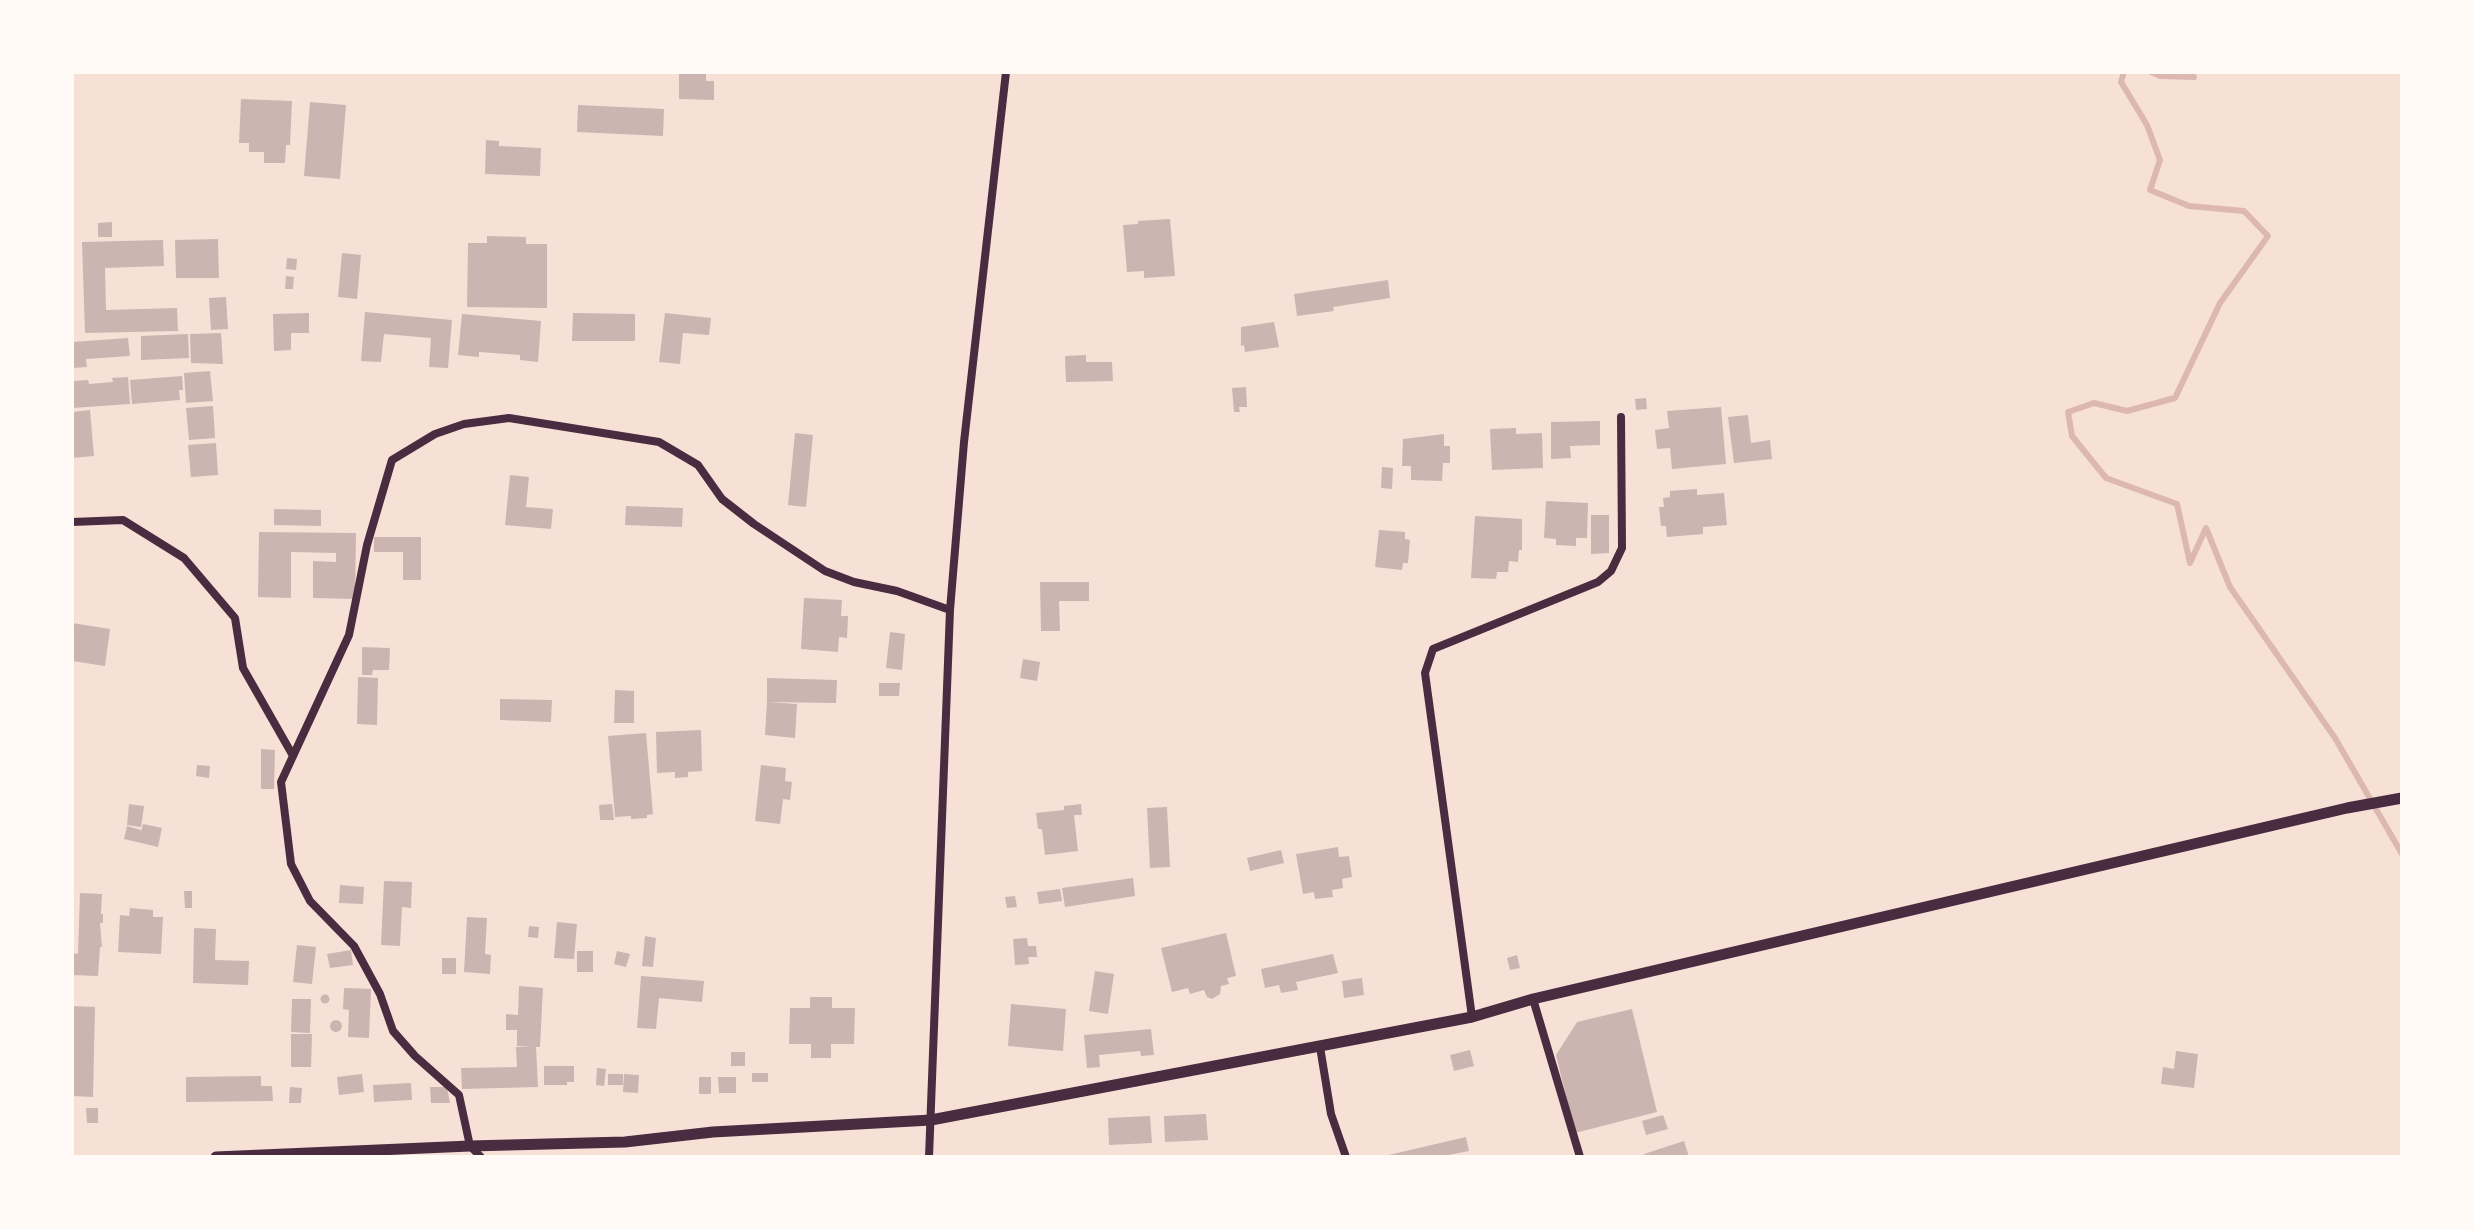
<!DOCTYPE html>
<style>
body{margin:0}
#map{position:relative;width:2474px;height:1229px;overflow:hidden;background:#f7e1d7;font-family:Roboto,sans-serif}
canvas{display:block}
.frame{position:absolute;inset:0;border:74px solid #fffaf5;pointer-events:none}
</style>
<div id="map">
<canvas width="2474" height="1229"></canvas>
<div class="frame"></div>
</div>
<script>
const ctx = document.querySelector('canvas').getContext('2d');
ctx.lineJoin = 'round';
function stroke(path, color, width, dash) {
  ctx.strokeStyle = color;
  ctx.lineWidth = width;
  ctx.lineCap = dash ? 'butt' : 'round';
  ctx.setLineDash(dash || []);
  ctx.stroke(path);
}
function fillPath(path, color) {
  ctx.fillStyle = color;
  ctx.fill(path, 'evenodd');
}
const stream = new Path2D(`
 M2124,72L2121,82L2147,125L2160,160L2150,190L2189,206L2244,211L2268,236L2220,303L2175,398L2127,411L2094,403L2068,412L2072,436L2106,478L2177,504L2190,563L2206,528L2230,587L2335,738L2402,854
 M2151,72L2160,76L2194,77L2192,72`);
const building = new Path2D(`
 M679,72H706V81H714V100L679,99Z
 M241,99L292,101L290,145H286L285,163H264V152H249V143H239Z
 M310,102L346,105L340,179L304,176Z
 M578,105L664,109L663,136L577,132Z
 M486,140L499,141V146L541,148L540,176L485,174Z
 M1170,219L1175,276L1144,278V271L1127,272L1123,225L1138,224V221Z
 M112,222V237H98V223Z
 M487,236L526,237V244H547V308L467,307L468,243H487Z
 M218,239L219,278H176L175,240Z
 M163,240L164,266L105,268L106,310L177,308L178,331L85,333L82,242Z
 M342,253L361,255L357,299L338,297Z
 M287,258L297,259L296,270L286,269Z
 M286,276L294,277L293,289H285Z
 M1388,280L1390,298L1333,307L1334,311L1297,316L1294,294Z
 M226,297L228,329L211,330L209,298Z
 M365,312L452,320L448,368L429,367L431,338L384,334L381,362L361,361Z
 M309,313V333H291V350L274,351L273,314Z
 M573,313L635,314V341H572Z
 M665,313L711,318L709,335L683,333L680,364L659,362Z
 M462,314L541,321L538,362L520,360V355L479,352V357L458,355Z
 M1274,322L1279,347L1245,352L1244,345L1241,346V327Z
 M221,333L223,364L191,363L190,334Z
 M188,334L189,358L141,360V336Z
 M128,338L130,356L86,359L87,367L72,368V342Z
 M1086,355V362H1112L1113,381L1066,382L1065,356Z
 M210,371L213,401L186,403L184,373Z
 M182,376L183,390H179L180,400L132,404L130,380Z
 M128,377L130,404L72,408V381L88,380L89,384L113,382L112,378Z
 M1246,387L1247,407H1239L1240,412H1234L1232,388Z
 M1646,398L1647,409L1636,410L1635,399Z
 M213,406L215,438L189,440L186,408Z
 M1721,407L1726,464L1672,469L1670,448L1657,449L1655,430L1669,428L1667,411Z
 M90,410L94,456L72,458V412Z
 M1748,415L1751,443L1770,440L1772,459L1734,463L1728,417Z
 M1600,421V445L1570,446L1571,458L1551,459V422Z
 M1516,428V434L1542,433L1543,468L1492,470L1490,429Z
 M795,433L813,435L806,507L788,505Z
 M1444,434V446H1450V463H1443L1442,481L1411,480V466H1402L1403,439Z
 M216,443L218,475L191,477L188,445Z
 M1382,467L1393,468L1392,489L1381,488Z
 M510,475L529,477L526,507L553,509L551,529L505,525Z
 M1697,489V495L1724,493L1727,525L1703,527V534L1667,537L1666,526H1661L1659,507H1664L1663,498L1670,497V491Z
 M1546,501L1588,503L1587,538H1576V546L1556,545V539L1544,538Z
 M626,506L683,508L682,527L625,525Z
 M274,509L321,510V526L274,525Z
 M1591,515H1609V553L1591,554Z
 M1475,516L1522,519V550H1519L1518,562L1509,561L1508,572H1497L1496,579L1471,578Z
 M1379,530L1405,532V539L1410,540L1408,563H1403L1402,570L1375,567Z
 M259,532L356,533L355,599L313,598V561L336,562V553L291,552V598L258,597Z
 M374,537H421V580H403V552H374Z
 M1040,582H1089V601H1059L1060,631H1041Z
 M804,598L842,600L841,616H848L847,638L839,637L838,652L801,649Z
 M72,623L110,629L105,666L72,661Z
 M890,632L905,634L902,670L886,668Z
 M362,647L390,648L389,670H373L372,675H362Z
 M1023,659L1040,662L1037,681L1020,678Z
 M358,677L378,678L377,725L357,724Z
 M767,678L837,680L836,703L767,702Z
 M879,683H900L899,696H879Z
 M615,690L634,691V723H614Z
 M500,699L552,700L551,722L500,720Z
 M767,702L797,704L795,738L765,735Z
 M701,730L702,771L688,772V777L675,778V772L657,773L656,732Z
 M646,733L653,814L647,815V818L631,819V816L615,817L608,736Z
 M261,749L275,750L274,789H261Z
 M197,765L210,766L209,778L196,776Z
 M761,765L786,768L785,781L792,782L790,800L783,799L780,824L755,821Z
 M129,804L144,806L141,827L127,825Z
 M612,804L614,820H600L599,805Z
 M1081,804L1082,815H1074L1078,851L1045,855L1042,829H1038L1036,813L1064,810V806Z
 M1167,807L1170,867L1150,868L1147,808Z
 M143,824L162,828L158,847L124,839L127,826L141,830L140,835Z
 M1338,847L1339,857L1349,856L1352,877L1342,879L1343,888L1332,890L1333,897L1315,899L1314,892L1303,894L1296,854Z
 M1281,850L1284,863L1250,871L1247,858Z
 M1133,878L1135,896L1065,907L1062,888Z
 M384,881L412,882L411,908L402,907L400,946L381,945Z
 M340,885L364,887L363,904L339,903Z
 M1060,889L1062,901L1039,904L1037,892Z
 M184,891H192V908H185Z
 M80,893L102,894L101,914H103V923H100L102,947H100L98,976L72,975V953L78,954Z
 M1015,896L1017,907L1007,908L1005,897Z
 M130,908L153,910V917H163L161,954L118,952L120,915L129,916Z
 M467,917L487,918L485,954L491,955L490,974L464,972Z
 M557,922L577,924L574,959L554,958Z
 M529,926L539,927L538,938L528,937Z
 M194,928L216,929L215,960L249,961L248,985L193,983Z
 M1226,933L1236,976L1227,978L1229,984L1221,986L1220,994L1212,999L1207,997L1204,990L1190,994L1188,988L1172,992L1161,948Z
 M645,936L656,938L653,967L642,966Z
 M1027,938L1028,946H1036L1037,957H1028L1029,964L1015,965L1013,939Z
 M297,945L316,947L312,984L293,982Z
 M351,950L353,965L330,968L327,954Z
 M577,951H593V972H577Z
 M617,951L630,954L626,967L614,964Z
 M1333,954L1338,973L1296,982L1298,990L1281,993L1279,985L1265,988L1261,969Z
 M1517,955L1520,968L1510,970L1507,958Z
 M442,958H456V974H442Z
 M1095,971L1114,974L1108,1014L1089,1011Z
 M641,976L704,981L702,1002L659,998L656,1029L637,1028Z
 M1362,978L1364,995L1344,998L1342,981Z
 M519,986L543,988L540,1047H536L538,1087L462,1089L461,1068L517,1067L516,1047H532L517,1046V1030H506V1014L518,1015Z
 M344,988L371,989L369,1038L348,1037L349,1010L343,1009Z
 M320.5 999a4.5 4.5 0 1 1 9 0a4.5 4.5 0 1 1-9 0Z
 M810,997H832V1008H855L854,1044H831V1058H811V1044H789L790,1008H810Z
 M292,999H311L310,1033L291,1032Z
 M1011,1004L1066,1009L1063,1051L1008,1046Z
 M72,1006L95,1007L93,1097L72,1096Z
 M1632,1009L1657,1112L1575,1133L1556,1055L1577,1022Z
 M330 1026a6 6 0 1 1 12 0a6 6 0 1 1-12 0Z
 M1151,1029L1154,1055L1141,1056L1140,1051L1099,1055L1100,1067L1087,1068L1084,1035Z
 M291,1034H312L311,1067H291Z
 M1470,1050L1474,1066L1454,1071L1450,1055Z
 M2176,1051L2198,1054L2194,1088L2161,1084L2163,1067L2174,1069Z
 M731,1052H745V1066H731Z
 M544,1066H574V1082H567V1085H544Z
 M597,1068L606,1069L604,1086L596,1085Z
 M752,1073H768V1082H752Z
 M362,1074L364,1092L339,1095L337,1077Z
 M608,1074H623V1085H608Z
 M624,1074L639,1075L638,1093L623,1092Z
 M261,1076V1086H272L273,1101L186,1102V1077Z
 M699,1077H711V1094H699Z
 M718,1077H736V1093H719Z
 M411,1083L412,1100L374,1102L373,1085Z
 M290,1087L302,1088L301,1103H289Z
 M430,1087H447L450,1103H431Z
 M86,1108H98V1123H87Z
 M1206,1114L1208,1140L1165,1142L1164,1116Z
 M1663,1115L1668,1129L1646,1135L1642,1121Z
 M1150,1116L1152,1143L1109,1145L1108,1118Z
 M1466,1137L1469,1151L1438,1157H1380Z
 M1684,1141L1689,1157H1645L1644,1154Z`);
const minor = new Path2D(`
 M72,522L123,520L184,558L235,618L243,668L292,754
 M1533,999L1580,1157
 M1472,1017L1425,673L1433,649L1598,582L1611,571L1622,548L1621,417
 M1320,1047L1331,1114L1346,1157
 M481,1157L470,1146L459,1095L415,1056L393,1031L380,994L354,946L310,901L291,864L281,782L349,635L367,545L392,460L435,434L464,424L509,418L659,442L698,465L722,499L754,524L825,571L854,582L897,591L950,610
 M929,1157L950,610L964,442L1006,72`);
const tertiary = new Path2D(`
 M216,1157L470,1146L625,1142L713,1132L931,1120L1472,1017L1533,999L2347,808L2402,798`);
stroke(stream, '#dcb8b0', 6);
fillPath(building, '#ccb4b1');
stroke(minor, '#4a2c40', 8);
stroke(tertiary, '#4a2c40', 11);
</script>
